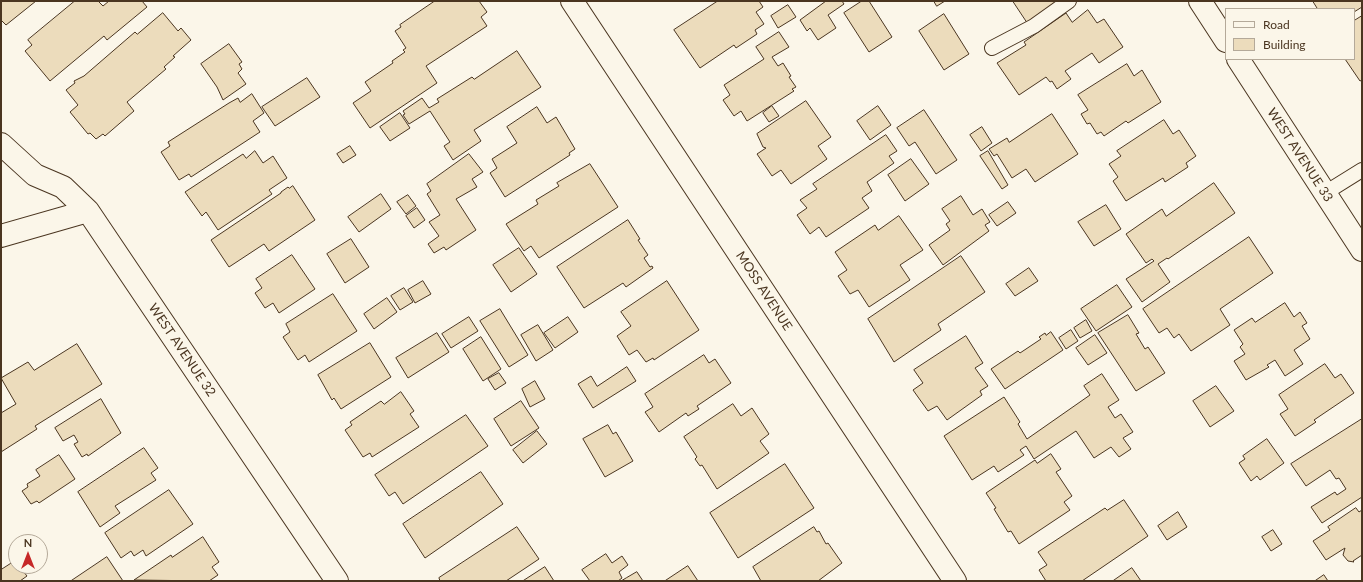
<!DOCTYPE html>
<style>
body{margin:0}
#map{position:relative;width:1363px;height:582px;overflow:hidden;background:#fbf6e9;font-family:Lato,sans-serif}
canvas{display:block}
.frame{position:absolute;inset:0;border:2px solid #4a3520;pointer-events:none}
.legend{position:absolute;left:1225px;top:8px;width:130px;height:52px;box-sizing:border-box;background:#fbf6e9;border:1px solid #b4a999;margin:0;padding:5px 7px;list-style:none;font-size:12px;color:#4a3520}
.legend li{display:flex;align-items:center;gap:8px;height:20px}
.legend b{width:20px;border:1px solid #b4a999}
.north{position:absolute;left:8px;top:534px;width:40px;height:40px;box-sizing:border-box;background:#fbf6e9;border:1px solid #b4a999;border-radius:50%;rotate:0deg;font-size:11px;font-weight:700;line-height:16px;text-align:center;color:#4a3520}
.north::after{content:'';display:block;margin:auto;width:14px;height:18px;background:#c62828;clip-path:polygon(50% 0,100% 100%,50% 72%,0 100%)}
</style>
<div id="map">
<canvas width="1363" height="582"></canvas>
<div class="frame"></div>
<ul class="legend">
<li><b style="height:5px;background:#fbf6e9"></b>Road</li>
<li><b style="height:11px;background:#ecdcbc"></b>Building</li>
</ul>
<div class="north">N</div>
</div>
<script>
const ctx = document.querySelector('canvas').getContext('2d');
ctx.lineJoin = 'round';
function fillPath(path, color) {
  ctx.fillStyle = color;
  ctx.fill(path, 'evenodd');
}
function stroke(path, color, width, dash) {
  ctx.strokeStyle = color;
  ctx.lineWidth = width;
  ctx.lineCap = dash ? 'butt' : 'round';
  ctx.setLineDash(dash || []);
  ctx.stroke(path);
}
function label(font, color, halo, rows, align = 'center') {
  ctx.font = font + ' Lato,sans-serif';
  ctx.lineWidth = 3;
  ctx.setLineDash([]);
  ctx.textBaseline = 'middle';
  ctx.strokeStyle = halo;
  ctx.fillStyle = color;
  for (const [text, x, y, turn = 0] of rows) {
    ctx.save();
    ctx.translate(x, y);
    ctx.rotate((+turn || 0) * Math.PI / 180);
    ctx.textAlign = isNaN(turn) ? turn : align;
    if (halo) ctx.strokeText(text, 0, 0);
    ctx.fillText(text, 0, 0);
    ctx.restore();
  }
}
const building = new Path2D(`
 M1,1H36L6,25L1,20Z
 M75,1H100L99,2L103,6L109,1H142L147,7L107,40L104,36L50,81L25,51L32,45L28,40Z
 M435,1H479L487,12L481,17L487,26L426,66L437,83L370,128L353,103L371,91L365,82L393,63L392,61L405,52L403,50L406,48L395,31L401,27L400,25Z
 M718,1H759L763,7L756,12L764,24L755,30L757,34L736,48L734,45L700,68L674,30Z
 M842,1L844,4L828,15L836,28L818,40L810,28L807,31L800,20L826,1Z
 M862,1H869L892,37L869,52L844,13Z
 M934,1H945L937,6Z
 M1013,1H1064L1029,25Z
 M1313,1H1362V7L1354,12V9H1318Z
 M788,5L796,17L778,28L771,16Z
 M1088,10L1097,23L1104,19L1123,47L1099,63L1092,53L1065,71L1071,79L1057,89L1052,81L1050,82L1046,77L1019,95L997,63L1026,45L1024,42L1066,13L1072,22Z
 M163,13L178,31L181,28L191,40L173,56L175,57L164,67L166,69L127,102L134,111L105,136L103,134L96,139L90,133L88,134L70,112L78,105L66,90L75,83L74,81L84,76L135,32L137,34Z
 M944,14L969,54L944,70L919,31Z
 M1362,16V80L1360,81L1345,59H1354V21Z
 M779,32L789,47L772,57L778,66L783,63L791,76L789,77L796,87L792,89L794,91L747,121L741,111L734,116L723,100L730,95L724,85L764,59L756,47Z
 M229,44L242,62L239,64L242,69L238,73L246,84L223,100L217,87L201,64Z
 M517,51L541,87L474,130L481,141L453,160L444,146L450,142L430,111L409,124L403,115L405,114L403,111L422,98L429,108L439,102L437,99L472,77L474,79Z
 M1127,64L1134,76L1142,70L1161,102L1128,123L1126,121L1104,136L1101,132L1097,134L1090,123L1087,124L1081,114L1088,110L1078,95Z
 M307,78L320,97L275,126L262,107Z
 M252,94L264,113L253,121L260,132L191,177L189,174L179,180L161,152L170,146L168,142L229,103L238,98L240,102Z
 M806,101L831,137L818,146L827,159L791,184L781,170L772,176L757,154L766,148L763,147L757,134Z
 M772,106L779,116L769,122L763,113Z
 M878,106L891,125L870,140L857,121Z
 M537,107L547,123L556,117L575,149L569,153L570,155L505,197L490,173L497,168L492,159L517,143L507,127Z
 M924,110L957,160L936,174L915,142L909,146L897,128Z
 M400,113L410,128L390,141L380,127Z
 M1052,114L1078,154L1035,182L1026,169L1012,178L997,154L994,156L989,149L1007,138L1009,142Z
 M1164,120L1173,134L1179,130L1196,156L1186,163L1188,167L1165,182L1163,178L1126,201L1113,181L1118,177L1109,164L1121,156L1117,151Z
 M982,127L992,143L981,151L970,135Z
 M886,135L897,151L889,156L894,163L867,182L872,191L862,198L869,208L826,237L819,227L810,234L797,215L807,208L800,200L817,189L813,184Z
 M350,146L356,155L343,163L337,154Z
 M255,151L263,163L273,156L287,178L269,190L272,194L218,230L206,212L202,216L185,192L243,154L246,158Z
 M988,151L1008,185L1002,189L980,156Z
 M469,154L483,172L472,179L477,187L456,199L476,230L446,250L444,247L434,253L428,244L439,236L429,222L440,215L427,194L431,191L427,184Z
 M911,159L929,184L905,201L888,175Z
 M590,164L618,207L539,258L531,246L524,251L506,224L538,204L536,200L559,186L557,183Z
 M1214,183L1235,213L1168,259L1167,258L1158,264L1170,282L1142,302L1126,279L1154,261L1152,259L1146,263L1126,234L1162,209L1166,216Z
 M293,186L315,220L269,251L264,244L229,267L211,240L281,193V192L288,187L289,188Z
 M381,194L391,209L359,232L348,217Z
 M408,195L416,206L406,214L397,202Z
 M961,196L973,215L982,209L990,222L985,225L989,231L943,265L929,245L950,230L946,224L950,221L942,209Z
 M1008,202L1016,213L997,226L989,215Z
 M1106,205L1121,229L1094,246L1078,222Z
 M417,208L425,220L414,228L406,216Z
 M899,216L923,250L900,265L910,280L869,307L858,290L850,294L838,276L847,270L835,252L875,225L878,230Z
 M628,220L640,239L638,240L648,255L644,258L650,267L652,266L653,268L626,287L623,283L584,308L557,267Z
 M1249,237L1273,273L1220,309L1230,325L1191,351L1179,334L1174,338L1167,328L1159,333L1143,309Z
 M351,239L369,267L345,283L327,254Z
 M519,248L537,274L511,292L493,265Z
 M292,255L315,289L279,313L273,303L265,308L255,293L262,288L256,279Z
 M961,256L985,292L938,324L941,330L894,362L868,319Z
 M1029,268L1038,281L1015,296L1006,284Z
 M423,281L431,294L415,303L408,290Z
 M667,281L699,330L654,360L653,358L646,362L637,350L629,355L617,336L631,326L621,312Z
 M1117,285L1132,307L1096,331L1081,309Z
 M404,288L413,302L400,310L391,296Z
 M333,294L357,331L309,362L305,355L298,360L283,337L290,332L286,324Z
 M387,298L397,312L374,329L364,314Z
 M1285,303L1294,317L1300,312L1307,323L1302,326L1310,339L1294,350L1303,364L1285,376L1275,360L1267,365L1269,367L1246,380L1234,361L1245,354L1240,347L1243,344L1234,330L1252,318L1255,322Z
 M500,309L528,355L509,367L480,321Z
 M1128,315L1139,333L1136,334L1145,349L1148,347L1165,373L1136,391L1098,333Z
 M469,317L478,331L451,348L442,334Z
 M568,317L578,332L555,348L544,333Z
 M1086,320L1092,331L1080,338L1074,328Z
 M538,325L553,350L536,361L521,335Z
 M1071,330L1078,341L1066,349L1059,338Z
 M1051,332L1063,350L1005,389L991,369L1018,351L1020,353L1041,339L1039,337L1045,333L1046,335Z
 M437,333L449,352L408,378L396,358Z
 M1095,335L1107,353L1088,365L1076,348Z
 M966,336L983,363L975,368L988,386L980,391L982,395L947,420L937,406L928,411L913,390L923,383L914,370Z
 M481,337L501,369L483,381L463,349Z
 M370,343L391,377L341,409L334,398L332,400L318,375Z
 M77,344L102,384L35,426L37,429L1,452V413L16,404L1,378L28,362L34,370Z
 M704,355L709,363L715,359L731,383L697,406L699,409L688,416L686,413L659,432L645,412L653,407L645,394Z
 M1325,364L1335,378L1341,374L1354,393L1314,420L1316,422L1295,436L1280,414L1288,409L1279,395Z
 M627,367L636,381L593,408L578,384L591,376L597,386Z
 M499,373L506,383L495,390L488,379Z
 M1102,374L1119,400L1108,407L1115,418L1121,414L1133,432L1123,438L1131,449L1119,457L1111,447L1094,458L1076,431L1034,459L1026,446L1020,450L1024,455L998,472L994,466L972,480L944,436L1004,397L1020,422L1018,424L1027,439L1090,395L1084,386Z
 M535,381L545,399L530,407L522,389Z
 M1216,386L1234,411L1210,427L1193,401Z
 M401,392L414,411L410,414L419,427L372,457L370,453L363,457L345,430L352,425L350,422L381,401L384,404Z
 M101,399L121,433L88,456L87,454L82,457L74,444L78,442L74,435L63,441L55,428Z
 M521,401L539,428L511,446L494,419Z
 M733,404L741,416L752,408L769,434L760,441L769,453L717,489L702,465L700,466L695,459L697,457L684,437Z
 M466,415L488,446L403,504L395,492L389,496L375,475Z
 M1362,419V497L1322,523L1311,507L1335,492L1337,495L1346,489L1339,478L1336,479L1330,470L1306,486L1291,464Z
 M608,425L613,434L616,432L633,461L605,477L583,439Z
 M537,431L547,444L523,463L513,450Z
 M1267,439L1284,463L1260,480L1257,476L1251,481L1239,463L1245,459L1243,456Z
 M144,448L158,468L151,473L156,480L115,506L120,513L100,527L78,492Z
 M1051,454L1061,469L1056,472L1072,496L1064,502L1070,510L1019,544L1011,531L1008,532L994,509L996,508L986,493L1035,460L1037,463Z
 M59,455L75,479L39,503L37,501L31,504L22,491L28,487L27,484L40,476L36,470Z
 M785,464L814,508L738,558L710,513Z
 M481,472L503,504L425,558L403,524Z
 M169,490L193,524L146,556L143,550L134,556L131,551L121,558L105,533Z
 M1124,500L1148,536L1082,581H1046L1039,570L1047,565L1038,552L1105,508L1107,510Z
 M1356,508L1359,512L1362,510V555L1353,561L1354,562L1348,561L1343,555L1345,548L1326,560L1313,541L1330,530L1328,527Z
 M1178,512L1187,527L1167,540L1158,526Z
 M517,527L539,559L506,581H440L439,578Z
 M814,527L817,532L819,531L826,544L828,543L842,563L818,581H761L753,567Z
 M1273,530L1282,544L1271,551L1262,537Z
 M203,537L219,562L212,567L218,575L209,581L134,580L171,555L172,557Z
 M606,554L612,563L622,556L628,565L619,572L622,578L618,581H590L582,570Z
 M107,557L123,581H71Z
 M15,561L16,566H19L27,576L20,581H1V570Z
 M688,566L698,581H665Z
 M545,567L554,581H523Z
 M1132,568L1141,581H1113Z
 M637,572L643,581H621L626,578Z
 M1324,575L1328,581H1315Z`);
const service = new Path2D(`
 M992,48L1034,26L1069,1
 M1325,193L1362,170`);
const minor = new Path2D(`
 M572,1L955,581
 M1,144L35,175L63,187L88,211L337,581
 M1,236L88,211`);
const tertiary = new Path2D(`
 M1200,1L1226,41
 M1238,59L1362,250`);
const streetNames = [
 ["WEST AVENUE 33",1300,155,57],
 ["MOSS AVENUE",764,291,57],
 ["WEST AVENUE 32",182,350,56]
];
fillPath(building, '#ecdcbc');
stroke(building, '#4a3520', 1);
stroke(service, '#4a3520', 16);
stroke(minor, '#4a3520', 24);
stroke(tertiary, '#4a3520', 24);
stroke(service, '#fbf6e9', 14);
stroke(minor, '#fbf6e9', 22);
stroke(tertiary, '#fbf6e9', 22);
label('13px', '#4a3520', '#fbf6e9', streetNames);
</script>
